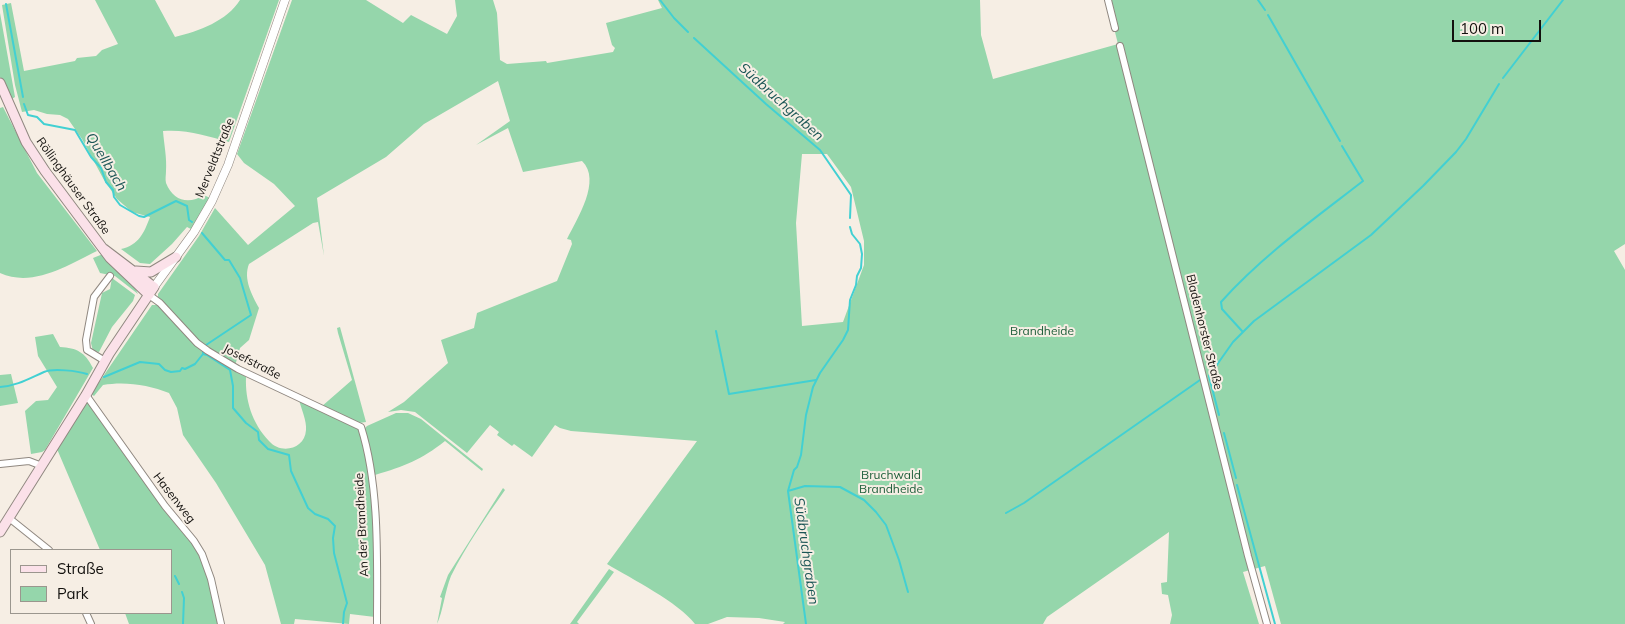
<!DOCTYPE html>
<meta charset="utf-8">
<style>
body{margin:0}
#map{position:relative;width:1625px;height:624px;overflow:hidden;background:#f6eee4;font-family:Mulish,sans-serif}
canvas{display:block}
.legend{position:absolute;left:10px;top:549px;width:162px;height:65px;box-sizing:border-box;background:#f6eee4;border:1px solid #9b968e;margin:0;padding:6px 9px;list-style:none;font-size:15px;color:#13110e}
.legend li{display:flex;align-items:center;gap:10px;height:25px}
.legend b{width:25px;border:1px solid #9b968e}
.scale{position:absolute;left:1452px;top:20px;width:89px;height:22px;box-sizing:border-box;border:2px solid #13110e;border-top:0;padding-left:6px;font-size:15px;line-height:18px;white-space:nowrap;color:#13110e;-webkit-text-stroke:4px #f6eee4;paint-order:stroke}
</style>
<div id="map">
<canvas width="1625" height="624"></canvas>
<ul class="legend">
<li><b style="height:6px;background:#fbe1e9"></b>Straße</li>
<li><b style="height:14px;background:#95d6ab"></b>Park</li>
</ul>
<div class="scale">100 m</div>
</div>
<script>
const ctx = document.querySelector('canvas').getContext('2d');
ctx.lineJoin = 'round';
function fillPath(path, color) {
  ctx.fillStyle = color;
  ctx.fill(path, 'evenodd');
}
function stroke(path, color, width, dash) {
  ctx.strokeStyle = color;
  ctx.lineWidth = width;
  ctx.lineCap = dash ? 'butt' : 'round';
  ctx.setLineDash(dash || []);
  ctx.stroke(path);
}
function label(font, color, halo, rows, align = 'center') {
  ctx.font = font + ' Mulish,sans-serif';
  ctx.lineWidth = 4;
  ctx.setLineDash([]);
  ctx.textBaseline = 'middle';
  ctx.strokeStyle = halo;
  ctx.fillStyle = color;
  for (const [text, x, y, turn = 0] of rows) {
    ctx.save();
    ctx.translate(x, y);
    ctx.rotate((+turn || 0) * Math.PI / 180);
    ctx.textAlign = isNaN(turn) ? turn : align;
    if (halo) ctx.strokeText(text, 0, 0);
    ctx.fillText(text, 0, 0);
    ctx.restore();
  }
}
const green = new Path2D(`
 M95,0H155L175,37C199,31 227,21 240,0H279L229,142C207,136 187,129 163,131C164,144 167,158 166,171C166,175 165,179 166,183C173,201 189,205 204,195L210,198L193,230L187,227L172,244L150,264L140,263L121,249C139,245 144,233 150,217L132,212L117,199L104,180L82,139L68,119L60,115L47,114L34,110L22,112L15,85L2,5L11,3L24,71L75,61L77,58L96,56L102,50L118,44Z
 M292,0H366L403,23L411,15L447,34L457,16L455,0H493L497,13L500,60L507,64L546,61L547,63L613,52L615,48L612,45L606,23L662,8L658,0H980L981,35L993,79L1118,44L1107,0H1625V244L1614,251L1625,270V624H1281L1265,566L1243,572L1259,624H1170L1172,615L1168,595L1162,594L1161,583L1167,582L1169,532L1047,617L1043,624H783L785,622L759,618L727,617L708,624H695C678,602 632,579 607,564L697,441L571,431L560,428L555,425L532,457L514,444L512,446L497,435L499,432L490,425L467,453L415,412L401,410L388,412L404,402L448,363L441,340L474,328L477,313L557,281L572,244L571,240L567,239C577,219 602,180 582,161L523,172L508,128L476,145L510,121L498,81L424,124L386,157L317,198L324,256L318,222L313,223L249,264C243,279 252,295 259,308L249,340L240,348L235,366L198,341L160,300L158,297V294L199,236L215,208L248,245L295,206L274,184L244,163L237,154ZM802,154H827L851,187L864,241V265L843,322L802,326L796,223Z
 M0,13L15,97L10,100L0,77Z
 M3,107L37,173L97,251C68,265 33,288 0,273V108Z
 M103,254L134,286L138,294L115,276L100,273L93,258Z
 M112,278L135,295L133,301L112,327L99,352L93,351L91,343L102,293L110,289Z
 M152,305H157L198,345L246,377C245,400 252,423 269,441C281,455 305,449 306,430C307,421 301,408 299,400C309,405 351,421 357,428C375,447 375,585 375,617L350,614L349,624L295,619L294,624H281L265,565L216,483L183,435L177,408L169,393C149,385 125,381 103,385L94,396L91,394Z
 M340,327L366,422L359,423L321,407L352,380L338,333L337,328Z
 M53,334L60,347C77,348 85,352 93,368L45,450L42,452L31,454L25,411L36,401L48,400L57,387L38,356L35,337Z
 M11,374L18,403L0,406V375Z
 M87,402L193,543L206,568L219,624H129L125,613H171V550H100L57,449Z
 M396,413H408L421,419L483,469L482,471L445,441C421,460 405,466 375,475L378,524L364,429L367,426Z
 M503,488L505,490C486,517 466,546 451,576C445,591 443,611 437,624L442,598L440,597L448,575Z
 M609,569L614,572L577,622L579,624H570Z`);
const stream = new Path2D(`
 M660,0L674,18L688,32
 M1258,0L1265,10
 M6,4L23,97
 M1268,15L1340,141
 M694,38L766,104L820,150L851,195L850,218
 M1503,78L1563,0
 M24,104L28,115L37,117L44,124L75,130L91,157L101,168L106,182L113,190L114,197L120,205L139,216L144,217L176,201L187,206L189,220L192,222
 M202,233L225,260H229L240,278L251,315L206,345
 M716,331L729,394L816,380
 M1242,331L1222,309L1221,302C1262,256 1314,219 1363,181L1342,146
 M203,350V354L207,355L230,370L233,386V408L246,423L258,432L259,440L268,449L289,455L291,471L308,508L315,514L328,519L335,526L333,538L334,553L347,603L344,612L343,624
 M104,377L140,362L159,364L165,370L171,372L180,371L182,368L185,369L195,364L203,354
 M0,387C17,386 30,378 44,372C53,368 78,371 87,374
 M1219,415L1209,376L1233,342L1254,321L1371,235L1423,186L1456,152L1466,139L1499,84
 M1224,433L1236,478
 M1237,485L1275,624
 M788,491L805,486L840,487L864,500L876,512L886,525L899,560L908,592
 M1006,513L1024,503L1200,380
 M175,576L179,584
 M182,592L184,598L183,624
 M806,624L788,491L794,470L797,467L801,455L806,415L813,387L820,373L843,340L848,330L850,300L856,285L857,276L861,268L862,254L860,244L852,234L850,227`);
const minor = new Path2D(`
 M1108,0L1115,28
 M1120,46L1248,556L1267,624
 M149,295L160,303L197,343L208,351L238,369L361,427C380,487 377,561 377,624
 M105,361L87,350L86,340L94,297L110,276
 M86,395L165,506L194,541L202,554L211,579L221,624
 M0,464L29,461L42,466
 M9,518L49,550
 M86,613L91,624`);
const tertiary = new Path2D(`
 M154,287L194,232L212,201L228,165L285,0`);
const secondary = new Path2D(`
 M0,83L26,142L45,171L110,258L149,295
 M136,271L151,272L176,257
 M0,532L86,395L109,354L154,287L104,249`);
const streetNames = [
 ["Merveldtstraße",215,158,-68],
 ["Röllinghäuser Straße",73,186,54],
 ["Bladenhorster Straße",1204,332,76],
 ["Josefstraße",252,362,27],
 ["Hasenweg",174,498,52],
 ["An der Brandheide",362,525,-93]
];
const parkNames = [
 ["Brandheide",1042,331],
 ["Bruchwald",891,475],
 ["Brandheide",891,489]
];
const waterNames = [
 ["Südbruchgraben",781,102,42],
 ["Quellbach",106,162,59],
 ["Südbruchgraben",806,551,82]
];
fillPath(green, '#95d6ab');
stroke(stream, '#42d0d2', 2);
stroke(minor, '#908880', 8);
stroke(tertiary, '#908880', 9);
stroke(secondary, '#908880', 11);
stroke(minor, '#fff', 6);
stroke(tertiary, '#fff', 8);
stroke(secondary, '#fbe1e9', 9);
label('12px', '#13110e', '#f6eee4', streetNames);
label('12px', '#20603c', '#f6eee4', parkNames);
label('italic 14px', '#1b5656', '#f6eee4', waterNames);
</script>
